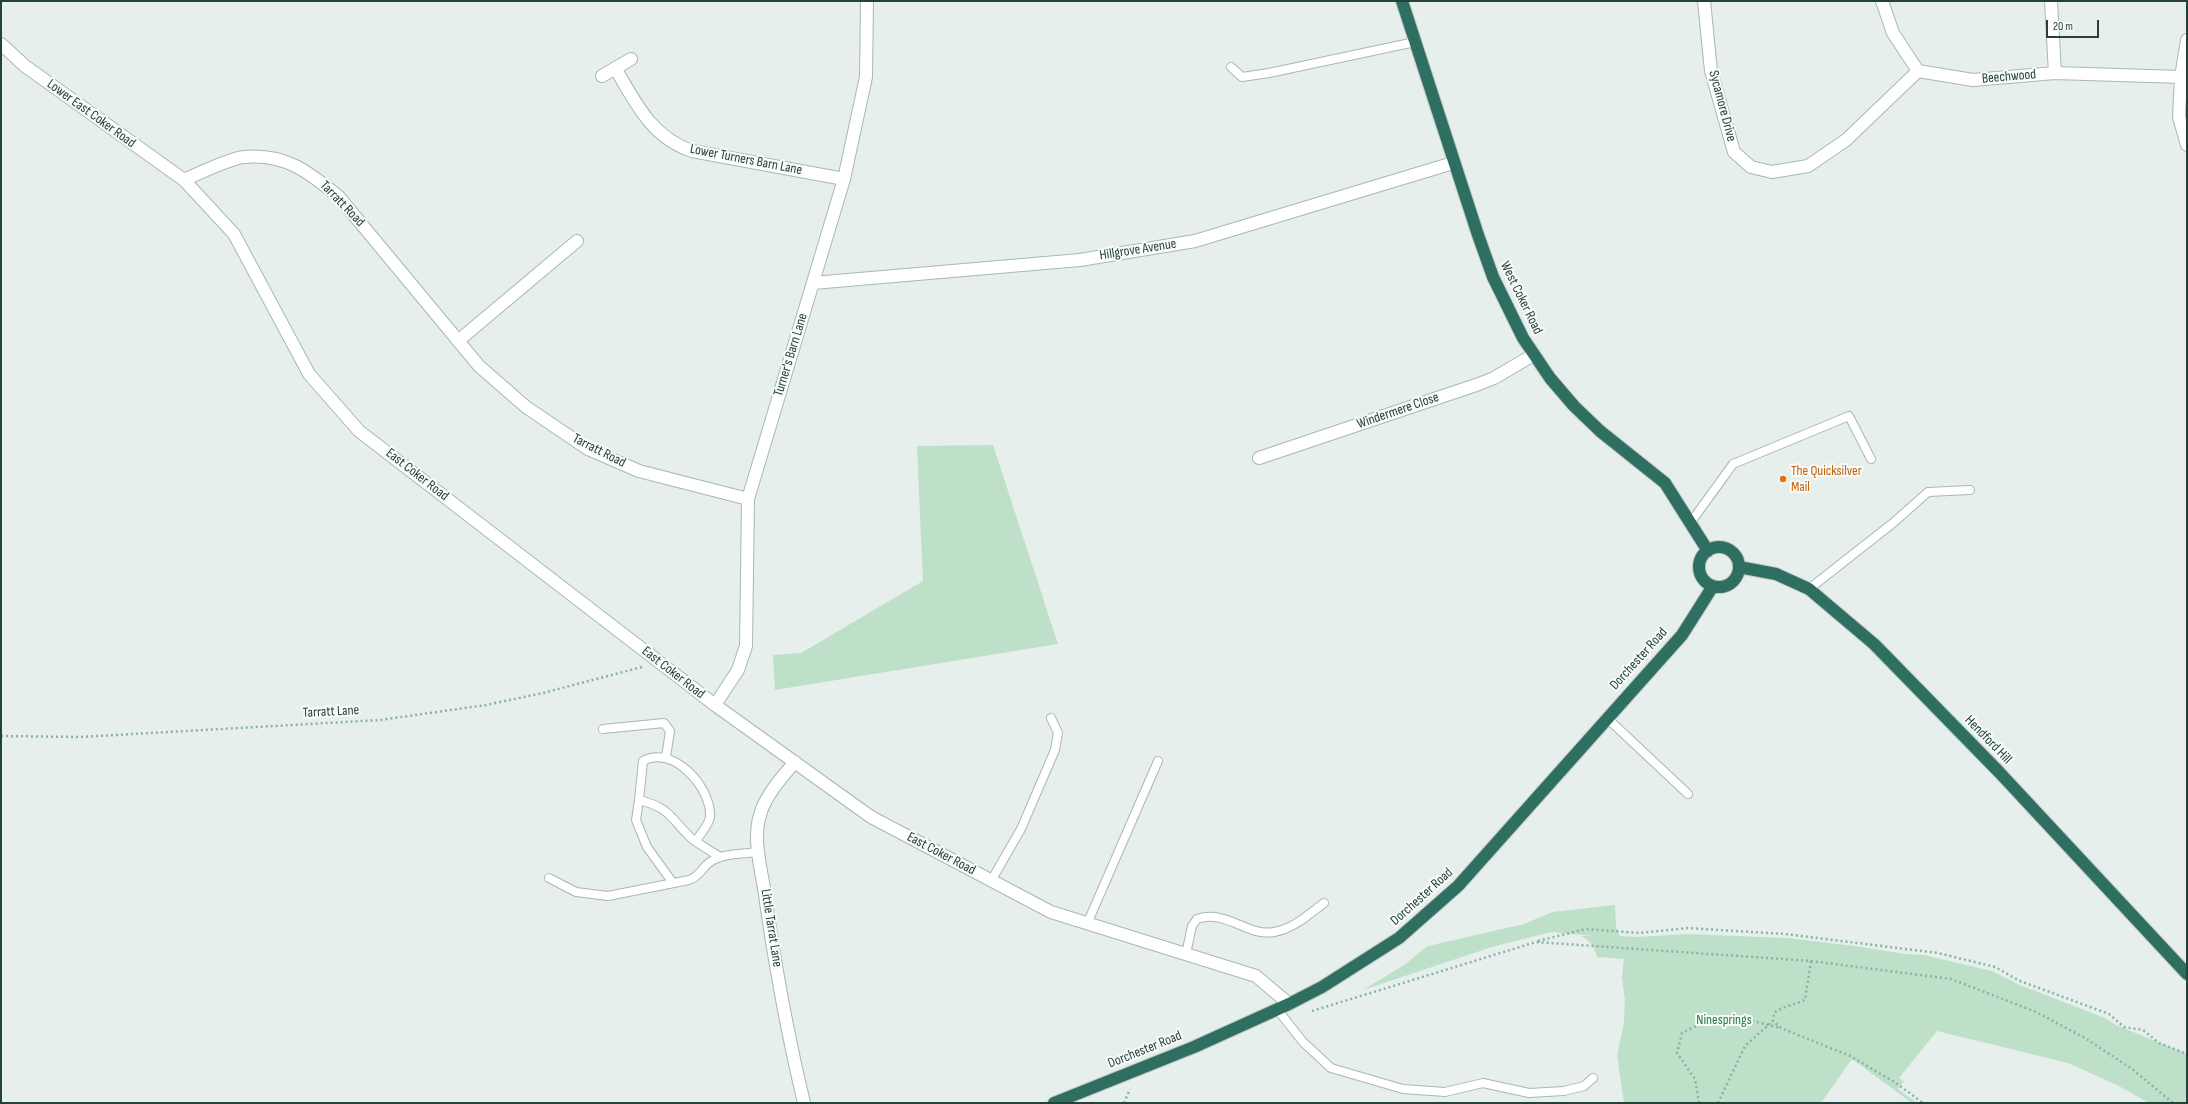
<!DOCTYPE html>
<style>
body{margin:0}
#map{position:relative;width:2188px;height:1104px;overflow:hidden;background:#e6efeb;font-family:"Sofia Sans Condensed",sans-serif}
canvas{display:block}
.frame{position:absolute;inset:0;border:2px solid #24423a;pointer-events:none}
.scale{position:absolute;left:2046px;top:20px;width:53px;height:18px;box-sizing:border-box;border:2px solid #24423a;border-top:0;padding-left:5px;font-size:12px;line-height:14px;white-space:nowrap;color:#24423a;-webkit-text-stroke:3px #f7fbf9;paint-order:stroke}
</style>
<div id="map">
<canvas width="2188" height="1104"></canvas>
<div class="frame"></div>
<div class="scale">20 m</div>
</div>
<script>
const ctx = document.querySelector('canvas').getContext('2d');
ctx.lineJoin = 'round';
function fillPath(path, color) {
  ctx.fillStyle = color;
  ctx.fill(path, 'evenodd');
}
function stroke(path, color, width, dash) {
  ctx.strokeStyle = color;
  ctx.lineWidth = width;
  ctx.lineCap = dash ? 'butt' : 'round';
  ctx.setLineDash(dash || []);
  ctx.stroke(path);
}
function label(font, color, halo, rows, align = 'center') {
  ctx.font = font + ' "Sofia Sans Condensed",sans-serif';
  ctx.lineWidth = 4;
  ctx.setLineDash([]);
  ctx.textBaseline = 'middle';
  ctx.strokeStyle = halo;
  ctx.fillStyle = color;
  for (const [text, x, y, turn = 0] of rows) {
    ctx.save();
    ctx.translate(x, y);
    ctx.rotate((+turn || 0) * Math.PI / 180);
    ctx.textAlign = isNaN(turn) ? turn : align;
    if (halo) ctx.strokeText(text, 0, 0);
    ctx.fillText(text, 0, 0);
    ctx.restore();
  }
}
const green = new Path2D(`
 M993,445L1058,644L775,690L773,655L801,653L923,581L917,446Z
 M1615,905L1616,927L1620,936L1638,937L1686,934L1787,938L1855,946L1905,954L1924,955L1992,971L2020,985L2105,1018L2116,1025L2187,1054V1103H2149L2117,1085L2068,1063L1937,1031L1899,1078L1904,1081L1898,1089L1917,1103H1912L1852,1059L1821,1103H1624L1617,1055L1624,1023L1625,1000L1622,977L1624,959L1597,957C1595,948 1590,940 1581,936H1593L1551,932L1492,947L1363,990L1404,965L1428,946L1524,924L1552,912Z`);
const path = new Path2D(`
 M1,736L80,737L380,720L486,705L543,693L642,667
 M1538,941L1586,929L1640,933L1687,928L1785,934L1938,953L1995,967L2020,981L2109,1014L2124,1027L2143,1030L2159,1043L2187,1054
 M1811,961L1805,1000C1794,1005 1783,1006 1774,1013L1773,1021L1781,1028L1850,1056L1896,1083L1923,1103
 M1312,1011L1536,942L1811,961L1951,979L2036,1012L2085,1038L2132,1069L2173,1103
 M1124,1103L1130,1089
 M1699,1103L1695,1079L1677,1053L1682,1033L1704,1022L1738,1017L1780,1028
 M1718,1103L1745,1046L1773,1021`);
const lane = new Path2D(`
 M1231,67L1242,77L1269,73L1415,42
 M1691,522L1733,464L1849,416L1871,459
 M1809,589L1893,523L1928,492L1970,490
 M1607,718L1688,794
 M603,729L664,723L670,731L666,757
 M639,800L643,761C673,744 712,788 710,817C709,825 700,834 696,841
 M549,878L576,892L608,896L689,880C701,876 701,868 710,862C723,853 744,854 759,852
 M991,881L1021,829L1055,750L1058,733L1051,718
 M673,883L647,847L636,820L639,800C671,808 670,818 691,838C700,845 711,851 720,857
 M1087,924L1158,761
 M1186,954L1192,926L1197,919C1227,909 1247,937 1274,932C1293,929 1308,915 1324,903
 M1277,1009L1303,1042L1331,1068L1403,1089L1445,1092L1483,1083L1529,1093L1564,1091L1584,1086L1593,1078`);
const street = new Path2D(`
 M1704,1L1711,71L1734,152L1751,167L1772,172L1808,166L1846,140L1918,71
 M1882,1L1893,33L1918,71L1973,80L2055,73L2181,77
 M2051,1L2055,73
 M2187,40L2181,77L2179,117L2187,145
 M1,44L25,66L184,180L234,234L309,374L359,431L715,705L871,817L1051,912L1256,976L1289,1004
 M615,68C636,103 651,137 692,151L844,179
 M602,76L631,59
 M184,180C197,174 231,158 244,157C285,153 309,172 339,197L479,366L526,407L588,449L639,471L748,499
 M813,283L1080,260L1195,241L1453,163
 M458,341L577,241
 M1259,458L1479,384L1494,378L1533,355
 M715,705L738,670L746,646L748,499L844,179L866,77L867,1
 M795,762C782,777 765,796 760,815C753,837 760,865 764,888C774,960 787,1032 804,1103`);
const highway = new Path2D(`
 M1402,1L1478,235L1493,277L1523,338L1550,378L1574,406L1600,431L1665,483L1708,551
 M1699 567a20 20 0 1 1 40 0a20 20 0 1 1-40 0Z
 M1739,567L1776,574L1809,589L1874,644L1999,772L2187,974
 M1054,1103L1194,1047L1289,1004L1322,987L1399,938L1458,886L1682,635L1713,586`);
const markers = [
 [1783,479,4,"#e8710a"]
];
const streetNames = [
 ["Beechwood",2009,77,-5],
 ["Sycamore Drive",1722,106,75],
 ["Lower East Coker Road",91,114,36],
 ["Lower Turners Barn Lane",746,160,11],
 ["Tarratt Road",342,204,46],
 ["Hillgrove Avenue",1138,250,-9],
 ["West Coker Road",1521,298,64],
 ["Turner's Barn Lane",791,355,-73],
 ["Windermere Close",1398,411,-19],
 ["Tarratt Road",599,451,27],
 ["East Coker Road",417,475,38],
 ["Dorchester Road",1639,659,-48],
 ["East Coker Road",673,673,38],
 ["Tarratt Lane",331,712,-3],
 ["Hendford Hill",1988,740,46],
 ["East Coker Road",941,854,28],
 ["Dorchester Road",1422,897,-42],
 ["Little Tarrat Lane",771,928,81],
 ["Dorchester Road",1145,1050,-22]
];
const foodNames = [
 ["The Quicksilver",1791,471],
 ["Mail",1791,487]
];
const parkNames = [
 ["Ninesprings",1724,1020]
];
fillPath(green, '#bfe0c8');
stroke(lane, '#a8b8b2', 10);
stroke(street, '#a8b8b2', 14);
stroke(highway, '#c2cac8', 14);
stroke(path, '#86b3a5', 2.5, [2, 3]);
stroke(lane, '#fff', 8);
stroke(street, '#fff', 12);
stroke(highway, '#2f6f62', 12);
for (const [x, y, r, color] of markers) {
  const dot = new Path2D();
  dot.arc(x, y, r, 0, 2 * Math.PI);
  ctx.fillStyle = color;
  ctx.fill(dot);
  stroke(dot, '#f7fbf9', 1.5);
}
label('14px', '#24423a', '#f7fbf9', streetNames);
label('14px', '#c56008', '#f7fbf9', foodNames, 'left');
label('14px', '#2d7a4b', '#f7fbf9', parkNames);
</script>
